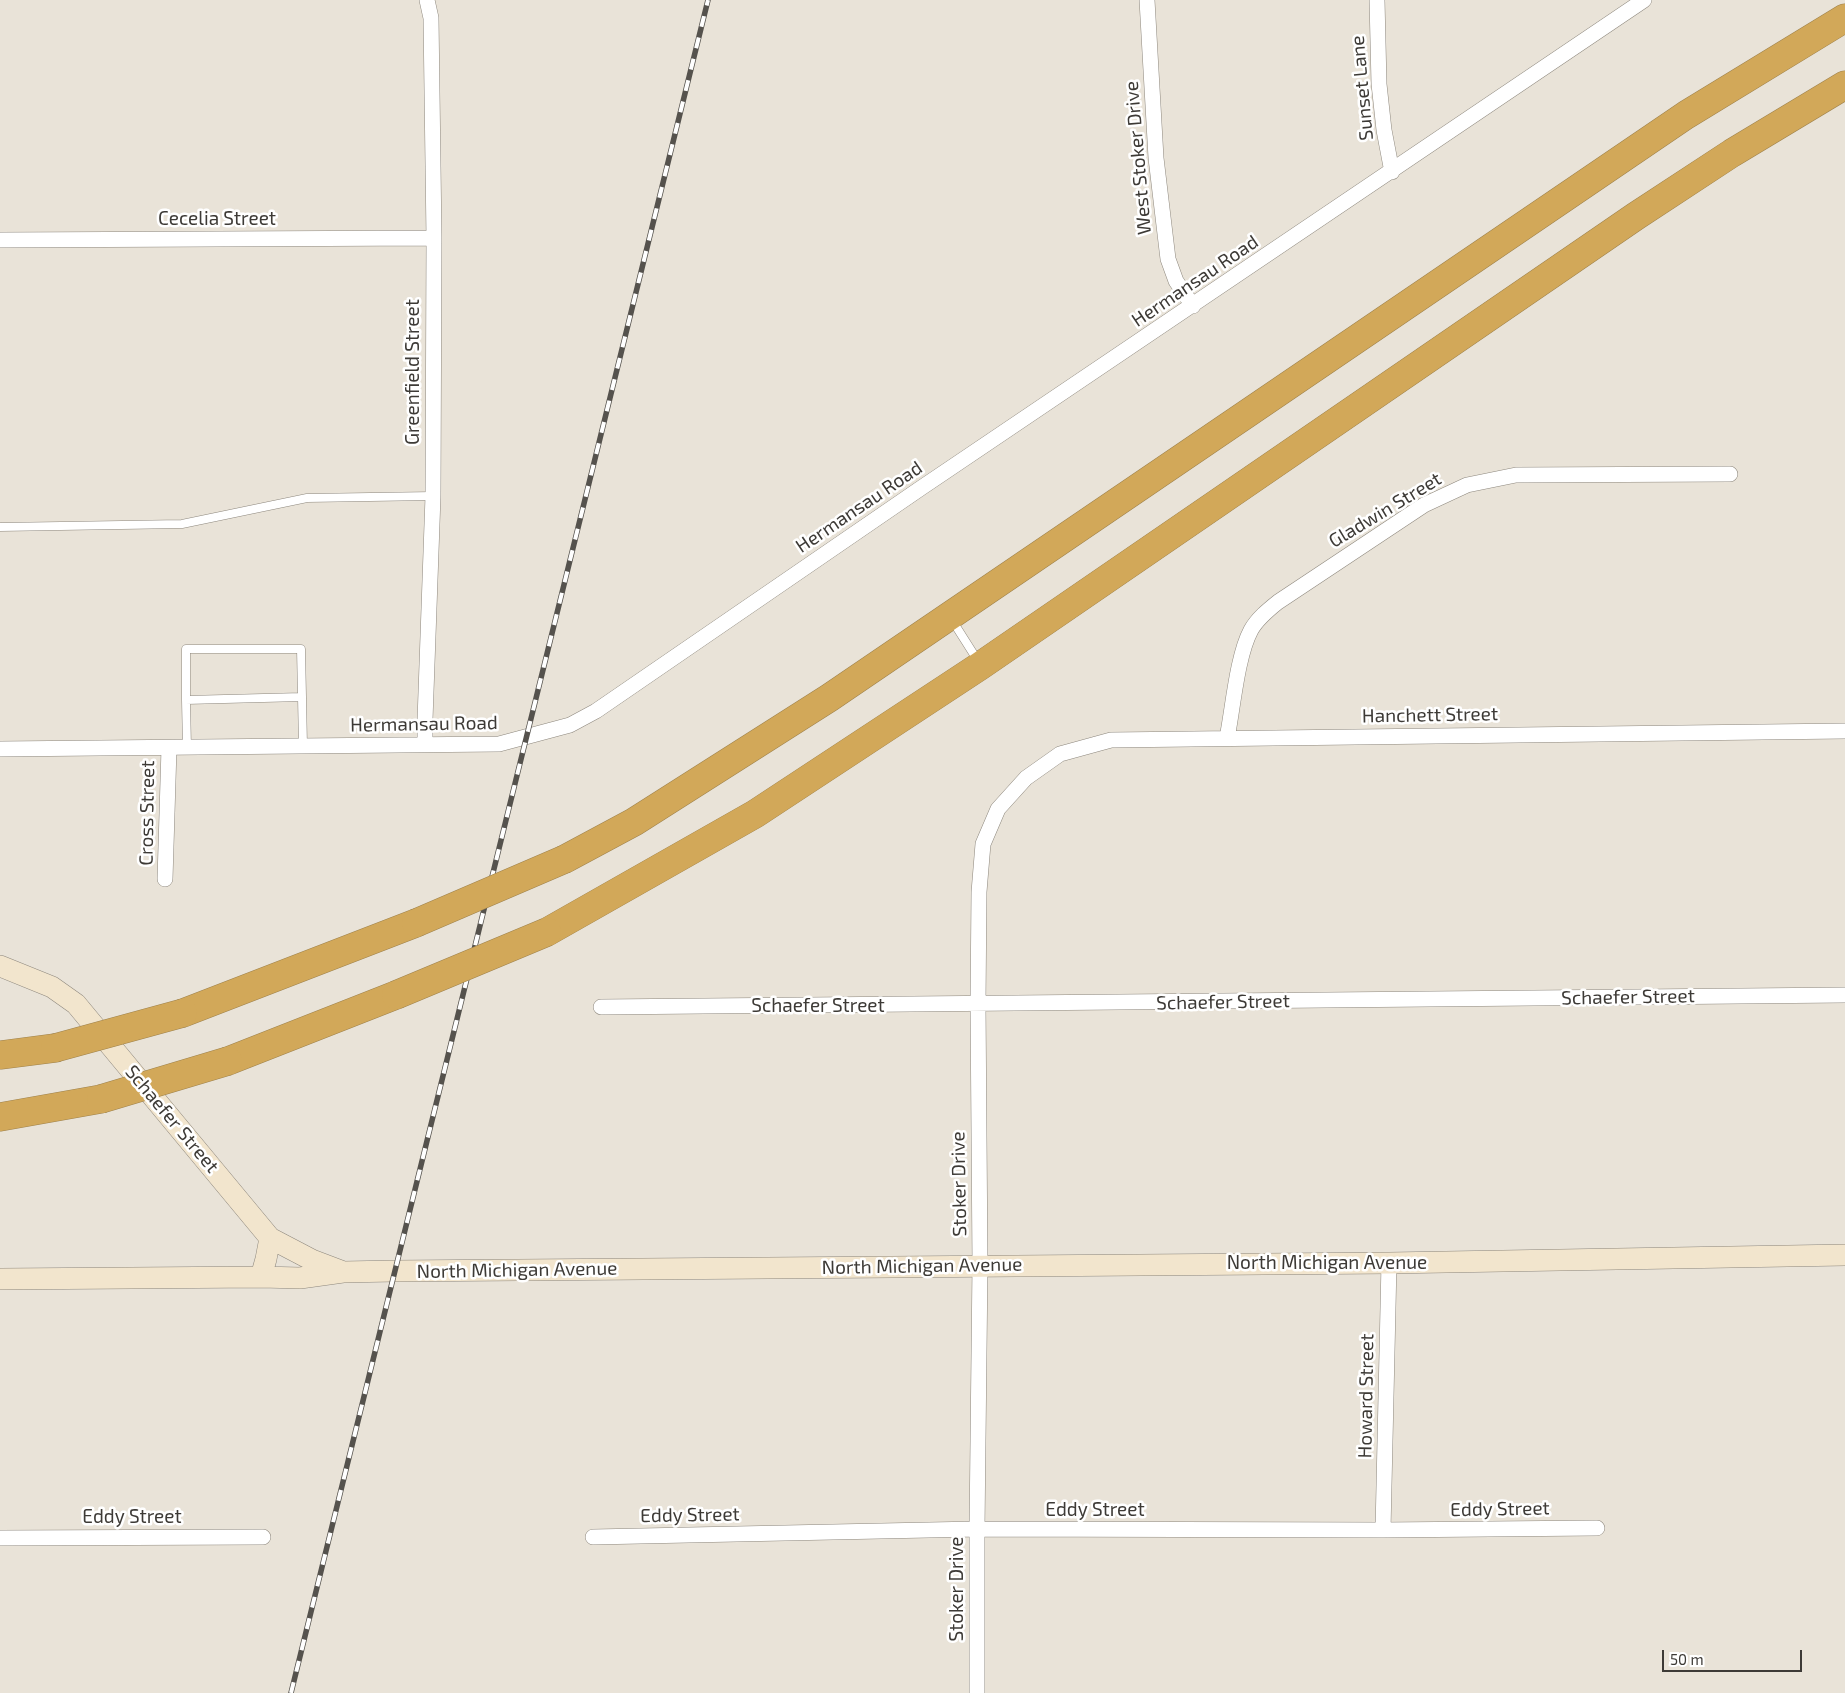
<!DOCTYPE html>
<style>
body{margin:0}
#map{position:relative;width:1845px;height:1693px;overflow:hidden;background:#e9e3d8;font-family:"Exo 2",sans-serif}
canvas{display:block}
.scale{position:absolute;left:1662px;top:1650px;width:140px;height:22px;box-sizing:border-box;border:2px solid #3d3a36;border-top:0;padding-left:6px;font-size:15px;line-height:18px;white-space:nowrap;color:#3d3a36;-webkit-text-stroke:4px #fff;paint-order:stroke}
</style>
<div id="map">
<canvas width="1845" height="1693"></canvas>
<div class="scale">50 m</div>
</div>
<script>
const ctx = document.querySelector('canvas').getContext('2d');
ctx.lineJoin = 'round';
function stroke(path, color, width, dash) {
  ctx.strokeStyle = color;
  ctx.lineWidth = width;
  ctx.lineCap = dash ? 'butt' : 'round';
  ctx.setLineDash(dash || []);
  ctx.stroke(path);
}
function label(font, color, halo, rows, align = 'center') {
  ctx.font = font + ' "Exo 2",sans-serif';
  ctx.lineWidth = 5;
  ctx.setLineDash([]);
  ctx.textBaseline = 'middle';
  ctx.strokeStyle = halo;
  ctx.fillStyle = color;
  for (const [text, x, y, turn = 0] of rows) {
    ctx.save();
    ctx.translate(x, y);
    ctx.rotate((+turn || 0) * Math.PI / 180);
    ctx.textAlign = isNaN(turn) ? turn : align;
    if (halo) ctx.strokeText(text, 0, 0);
    ctx.fillText(text, 0, 0);
    ctx.restore();
  }
}
const lane = new Path2D(`
 M0,527L182,524L307,498L433,496
 M952,620L978,661
 M186,700V649H301L302,697
 M187,748L186,700L302,697L303,746`);
const street = new Path2D(`
 M1147,0L1156,158L1168,259L1176,281L1193,306
 M1377,0L1379,84L1384,130L1392,172
 M0,240L434,238
 M1227,738C1233,708 1237,656 1251,630C1257,619 1268,610 1278,602L1424,505L1467,485L1516,475L1730,474
 M425,744V720L433,496L434,238L431,18L427,0
 M0,749L499,744L570,725L596,711L921,488L1644,0
 M165,879L169,748
 M601,1007L1845,995
 M1383,1530L1389,1263
 M593,1537L977,1529L1383,1530L1597,1528
 M0,1538L263,1537
 M977,1693V1529L980,1265L978,1004L979,892L983,844L998,809L1026,778L1060,754L1111,740L1845,731`);
const secondary = new Path2D(`
 M0,966L52,987L76,1004L270,1238L312,1260L341,1271
 M261,1277L266,1259L270,1238
 M0,1279L261,1277L300,1278L343,1272L394,1271L1389,1263L1845,1255`);
const highway = new Path2D(`
 M565,859L634,822L829,698L1686,115L1845,18
 M547,932L755,814L980,666L1636,216L1732,153L1845,85
 M183,1013L416,923
 M0,1055L55,1048
 M228,1061L396,995
 M0,1117L101,1099`);
const rail = new Path2D(`
 M291,1693L708,0`);
const highwayBridge = new Path2D(`
 M416,923L565,859
 M396,995L547,932
 M55,1048L183,1013
 M101,1099L228,1061`);
const streetNames = [
 ["Sunset Lane",1362,88,-95],
 ["West Stoker Drive",1138,158,-95],
 ["Cecelia Street",217,219],
 ["Hermansau Road",1195,281,-34],
 ["Greenfield Street",413,372,-90],
 ["Hermansau Road",859,507,-34],
 ["Gladwin Street",1385,510,-31],
 ["Hanchett Street",1430,715,-1],
 ["Hermansau Road",424,724,-1],
 ["Cross Street",147,813,-89],
 ["Schaefer Street",1628,997,-1],
 ["Schaefer Street",1223,1002,-1],
 ["Schaefer Street",818,1006],
 ["Schaefer Street",172,1119,50],
 ["Stoker Drive",959,1184,-91],
 ["North Michigan Avenue",1327,1263],
 ["North Michigan Avenue",922,1266,-1],
 ["North Michigan Avenue",517,1270,-1],
 ["Howard Street",1366,1396,-89],
 ["Eddy Street",1500,1509,-1],
 ["Eddy Street",1095,1510],
 ["Eddy Street",690,1515,-1],
 ["Eddy Street",132,1517],
 ["Stoker Drive",957,1589,-90]
];
stroke(lane, '#8d877d', 9);
stroke(street, '#8d877d', 16);
stroke(secondary, '#8d877d', 22);
stroke(highway, '#9e824d', 29);
stroke(lane, '#fff', 8);
stroke(street, '#fff', 15);
stroke(secondary, '#f2e5cd', 21);
stroke(highway, '#d2a859', 28);
stroke(rail, '#55524d', 5.5);
stroke(rail, '#fff', 4, [11]);
stroke(highwayBridge, '#9e824d', 29, []);
stroke(highwayBridge, '#d2a859', 28);
label('19px', '#3d3a36', '#fff', streetNames);
</script>
